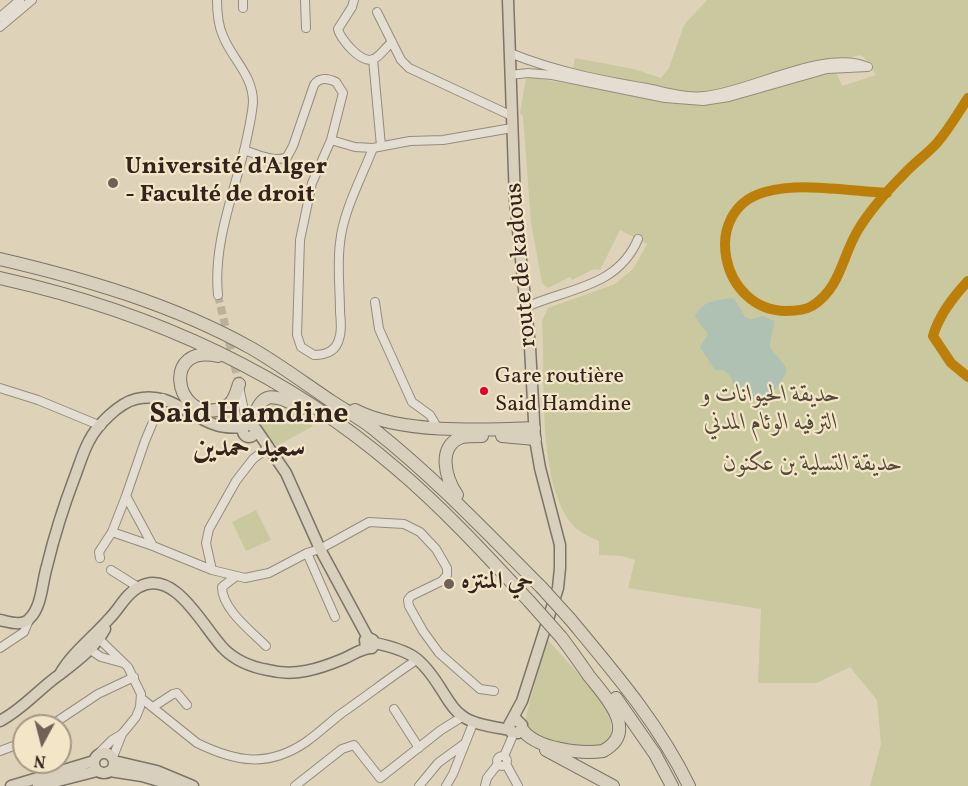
<!DOCTYPE html>
<meta charset="utf-8">
<style>
body{margin:0}
#map{position:relative;width:968px;height:786px;overflow:hidden;background:#ded3b9;font-family:Vollkorn,serif}
canvas{display:block}
.north{position:absolute;left:12px;top:714px;width:60px;height:60px;box-sizing:border-box;background:#f3e6c8;border:2px solid #a69884;border-radius:50%;rotate:187deg;font-size:16px;font-weight:700;line-height:24px;text-align:center;color:#33231d}
.north::after{content:'';display:block;margin:auto;width:21px;height:27px;background:#6f6154;clip-path:polygon(50% 0,100% 100%,50% 72%,0 100%)}
</style>
<div id="map">
<canvas width="968" height="786"></canvas>
<div class="north">N</div>
</div>
<script>
const ctx = document.querySelector('canvas').getContext('2d');
ctx.lineJoin = 'round';
function fillPath(path, color) {
  ctx.fillStyle = color;
  ctx.fill(path, 'evenodd');
}
function stroke(path, color, width, dash) {
  ctx.strokeStyle = color;
  ctx.lineWidth = width;
  ctx.lineCap = dash ? 'butt' : 'round';
  ctx.setLineDash(dash || []);
  ctx.stroke(path);
}
function label(font, color, halo, rows, align = 'center') {
  ctx.font = font + ' Vollkorn,Amiri,serif';
  ctx.lineWidth = 4.5;
  ctx.setLineDash([]);
  ctx.textBaseline = 'middle';
  ctx.strokeStyle = halo;
  ctx.fillStyle = color;
  for (const [text, x, y, turn = 0] of rows) {
    ctx.save();
    ctx.translate(x, y);
    ctx.rotate((+turn || 0) * Math.PI / 180);
    ctx.textAlign = isNaN(turn) ? turn : align;
    if (halo) ctx.strokeText(text, 0, 0);
    ctx.fillText(text, 0, 0);
    ctx.restore();
  }
}
const green = new Path2D(`
 M707,0H968V786H870L881,744L877,700L850,667L817,683H758L761,609L628,588L635,560L622,556L599,555V541C589,536 579,533 572,524C536,481 546,376 542,321L548,308L615,284L633,269L647,244L620,230L600,270L594,269L572,280L570,277L548,288L542,283L531,223L523,116L520,113L526,78L529,77L570,84L575,58L634,69L661,78L669,68L684,25ZM860,55L865,58L876,75L842,86L832,62Z
 M274,402L301,417L313,426L277,446L261,431L258,414L268,403Z
 M236,405L239,420L235,424L207,418L220,417Z
 M256,510L271,540L246,551L232,522Z
 M547,639L602,700L610,714L612,736L603,747L549,744L526,728V716Z`);
const water = new Path2D(`
 M734,298L745,317L751,319L763,316L774,321C775,329 767,343 772,350C776,357 782,359 787,370C778,392 759,412 737,390C732,386 733,378 728,374C724,369 720,370 715,370L700,347L708,334L695,317C700,301 720,299 734,298Z`);
const minorTunnel = new Path2D(`
 M218,295L239,384`);
const minor = new Path2D(`
 M217,0C217,12 218,25 223,36C232,59 253,75 253,102C252,117 248,132 245,147C233,195 213,245 218,295
 M305,0L306,28
 M354,0L352,7L338,29C340,39 362,65 374,59C380,56 387,46 392,42
 M243,8V0
 M377,12L401,60L409,68L512,116
 M0,17L20,0
 M0,27L32,0
 M510,53C554,71 600,80 647,88C666,92 686,98 705,96C752,91 826,48 868,67L827,69L729,97L703,101L665,98L552,75L528,73L510,75
 M373,59L381,146
 M373,148C362,177 343,211 340,243C337,266 340,289 340,312C341,321 342,331 339,339C336,351 326,355 314,355L301,347L297,335L300,240L312,183L331,140L355,147L373,148L410,141L443,140L512,128
 M244,150C256,154 275,163 287,157L293,146L314,85C319,77 328,78 336,82L343,93L331,140
 M375,302L379,329L412,402L430,415L437,427
 M526,307C569,288 618,287 638,239
 M239,387L247,424
 M0,388L38,400L101,426
 M163,398L145,441L126,496L153,546L212,570L245,578L269,573L307,553L320,549L369,522L404,524L420,532L436,549L447,568V575L442,581L411,596L408,600L409,606L423,631L439,653L480,689L494,691
 M112,532L153,546
 M307,553L335,617
 M100,558L99,552L112,532L126,496
 M111,570L138,587
 M212,570L206,543L209,529L236,481L253,459L269,447
 M235,577L222,587C222,609 251,631 266,646
 M95,635L128,667L141,694L140,707L136,717L122,734L113,757
 M86,647L101,657L123,663
 M0,648L24,632L29,620
 M141,698L197,743C236,762 268,768 306,742C319,733 330,722 342,713C368,695 392,676 418,659
 M153,707L173,694L177,693L187,705
 M394,709L419,748
 M50,726L98,694L134,677
 M0,751L24,742
 M497 761a5 5 0 1 1 10 0a5 5 0 1 1-10 0Z
 M96,756L112,740L122,734
 M504,756L514,733
 M506,764L518,786
 M295,786L342,749L354,745L380,778L441,730L462,717
 M419,786L438,763L464,744
 M446,786L453,774L474,721
 M485,786L487,778L498,764`);
const major = new Path2D(`
 M508,0L515,201L530,347L535,439L540,468L560,545V568L558,588L522,701L509,725L511,732L518,733L521,731L522,725L517,720L512,721
 M243 431a6 6 0 1 1 12 0a6 6 0 1 1-12 0Z
 M256,429L286,473L320,549L368,638
 M0,620C9,622 23,627 30,618C42,606 42,582 47,566C54,537 63,508 74,479C79,466 83,452 89,441C97,425 119,403 136,399C170,391 187,416 216,425C225,428 234,428 244,427
 M375,643C411,651 421,657 441,689C447,698 452,709 461,715C473,725 495,727 510,730
 M60,674C72,653 92,638 108,620C119,610 125,594 139,587C175,567 204,629 224,649C236,661 251,667 268,670C294,677 319,669 343,659C353,655 361,648 372,648L374,645L373,640L369,638L365,640L366,648
 M0,721C23,709 39,689 59,675C77,661 94,649 105,629
 M94 763a10 10 0 1 1 20 0a10 10 0 1 1-20 0Z
 M114,761L157,771L193,786
 M110,771L142,776L176,786
 M11,786L94,761
 M38,786L97,771`);
const highway = new Path2D(`
 M0,259C86,279 174,305 251,348C279,364 304,383 331,401C346,411 362,419 376,431C435,478 487,533 541,587
 M0,278C145,310 284,371 398,470C445,510 487,556 529,601
 M218,356C162,343 174,418 216,410C231,408 235,398 239,384
 M355,410C400,434 484,430 534,428
 M252,425C261,388 273,394 302,408
 M502,436L535,439
 M457,495C446,479 436,446 462,437C468,436 475,436 482,436
 M570,619C614,672 659,724 689,786
 M616,698L655,754L672,786
 M522,729C535,749 581,754 603,751C640,731 604,695 589,676C580,663 571,650 561,637
 M546,750L613,786`);
const highwayBridge = new Path2D(`
 M541,587L570,619
 M529,601L561,637`);
const rail1 = new Path2D(`
 M887,193C849,191 802,182 765,192C699,210 721,311 786,311C794,311 805,310 812,306C841,288 842,256 858,230C870,210 888,190 904,174C914,163 927,154 937,143C949,129 958,113 968,98
 M968,281C953,297 939,315 933,336L951,363L968,377`);
const markers = [
 [113,183,6,"#6f6154"],
 [484,391,5,"#e4002b"],
 [449,584,6,"#6f6154"]
];
const busNames = [
 ["Gare routière",495,378],
 ["Said Hamdine",495,406]
];
const poiNames = [
 ["Université d'Alger",125,169],
 ["- Faculté de droit",125,197],
 ["حي المنتزه",461,584]
];
const streetNames = [
 ["route de kadous",523,265,-95]
];
const parkNames = [
 ["حديقة الحيوانات و",771,397],
 ["الترفيه الوئام المدني",771,425],
 ["حديقة التسلية بن عكنون",813,466]
];
const districtNames = [
 ["Said Hamdine",249,416],
 ["سعيد حمدين",249,450]
];
fillPath(green, '#cac89e');
fillPath(water, '#afc1b3');
stroke(minorTunnel, '#bcb09a', 8, [8, 4]);
stroke(minor, '#948c7c', 10);
stroke(major, '#7c7467', 13);
stroke(highway, '#7c7467', 14);
stroke(minor, '#e4ded2', 8);
stroke(major, '#d8cfbd', 10);
stroke(highway, '#d8cfbd', 12);
stroke(highwayBridge, '#7c7467', 14, []);
stroke(highwayBridge, '#d8cfbd', 12);
stroke(rail1, '#bc7f09', 10);
for (const [x, y, r, color] of markers) {
  const dot = new Path2D();
  dot.arc(x, y, r, 0, 2 * Math.PI);
  ctx.fillStyle = color;
  ctx.fill(dot);
  stroke(dot, '#f3e6c8', 2);
}
label('22px', '#33231d', '#f3e6c8', busNames, 'left');
label('bold 24px', '#33231d', '#f3e6c8', poiNames, 'left');
label('24px', '#33231d', '#f3e6c8', streetNames);
label('italic 24px', '#554a38', '#f3e6c8', parkNames);
label('bold 30px', '#33231d', '#f3e6c8', districtNames);
</script>
